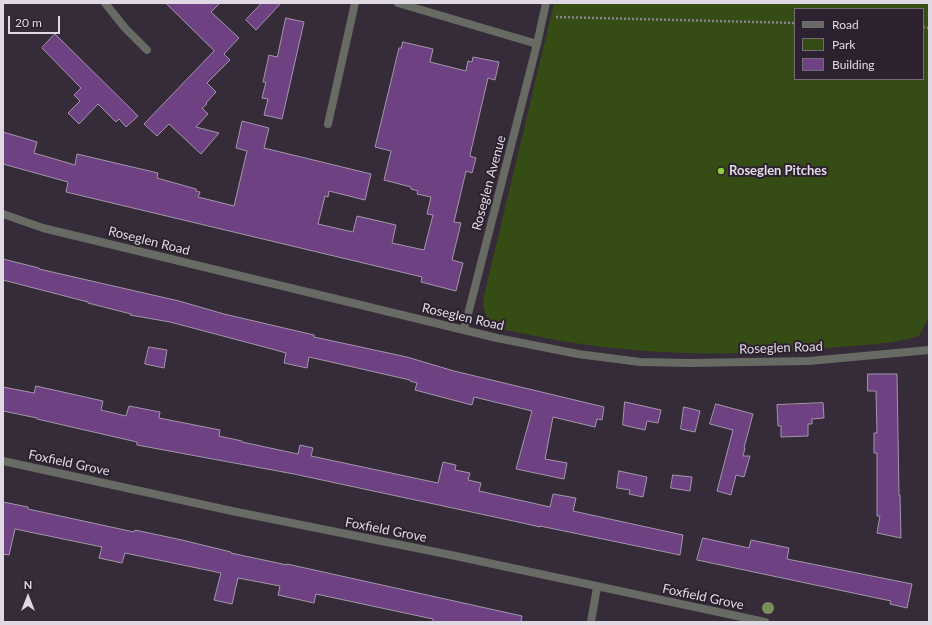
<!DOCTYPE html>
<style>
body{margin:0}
#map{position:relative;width:932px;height:625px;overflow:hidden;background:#352b39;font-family:Lato,sans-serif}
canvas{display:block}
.frame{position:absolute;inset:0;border:4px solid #e0d9e3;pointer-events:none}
.legend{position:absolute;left:794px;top:8px;width:130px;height:72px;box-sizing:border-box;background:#2b212f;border:1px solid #736b77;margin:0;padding:5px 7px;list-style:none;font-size:12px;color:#e0d9e3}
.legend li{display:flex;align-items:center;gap:8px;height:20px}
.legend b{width:20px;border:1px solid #736b77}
.north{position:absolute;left:8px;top:577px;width:40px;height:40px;-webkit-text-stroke:3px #2b212f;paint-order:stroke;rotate:0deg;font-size:11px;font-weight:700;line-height:16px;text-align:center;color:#e0d9e3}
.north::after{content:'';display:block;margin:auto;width:14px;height:18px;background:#e0d9e3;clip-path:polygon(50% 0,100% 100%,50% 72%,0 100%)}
.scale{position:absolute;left:8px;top:16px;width:52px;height:18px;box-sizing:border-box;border:2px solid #e0d9e3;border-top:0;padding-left:5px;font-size:12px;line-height:14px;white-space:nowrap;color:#e0d9e3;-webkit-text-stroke:3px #2b212f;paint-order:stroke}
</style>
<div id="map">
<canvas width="932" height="625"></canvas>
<div class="frame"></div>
<ul class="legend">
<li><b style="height:5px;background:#676b63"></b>Road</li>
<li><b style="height:11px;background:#354c14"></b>Park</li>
<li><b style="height:11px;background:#6e4182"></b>Building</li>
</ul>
<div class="north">N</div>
<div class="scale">20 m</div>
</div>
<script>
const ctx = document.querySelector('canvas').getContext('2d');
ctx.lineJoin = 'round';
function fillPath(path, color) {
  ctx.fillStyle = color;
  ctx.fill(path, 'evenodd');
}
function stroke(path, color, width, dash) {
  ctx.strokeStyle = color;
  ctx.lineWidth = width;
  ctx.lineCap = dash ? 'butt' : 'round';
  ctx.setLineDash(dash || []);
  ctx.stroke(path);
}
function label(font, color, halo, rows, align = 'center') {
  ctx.font = font + ' Lato,sans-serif';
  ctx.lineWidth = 4;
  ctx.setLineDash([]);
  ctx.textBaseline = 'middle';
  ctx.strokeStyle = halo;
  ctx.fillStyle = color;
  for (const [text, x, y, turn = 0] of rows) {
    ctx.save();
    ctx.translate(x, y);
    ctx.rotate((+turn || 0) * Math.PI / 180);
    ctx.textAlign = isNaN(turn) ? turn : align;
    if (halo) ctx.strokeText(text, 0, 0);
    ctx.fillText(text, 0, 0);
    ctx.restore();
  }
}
const green = new Path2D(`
 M554,3H929L928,319L919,336C893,344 865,345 838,347C755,356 671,356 588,345C559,341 530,335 501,329C488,321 484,316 483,300ZM795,9H923V79H795Z`);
const building = new Path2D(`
 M166,3H220L211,12L239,38L224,54L230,60L207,83L216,92L206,103L207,104L202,108L208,114L196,127L219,133L201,154L169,124L157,136L144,124L214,51Z
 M262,3H281L256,30L246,20Z
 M286,18L304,22L282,119L264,115L268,99L262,98L266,82H263L269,55L277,57Z
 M55,34L138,116L126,127L119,119L116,122L98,104L79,124L68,113L80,101L74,95L81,88L42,48Z
 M403,42L433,49L430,62L466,71L468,61L472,62L473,57L499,62L495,80L488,78L470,155V156L476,158L472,173L466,171L454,222L461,223L452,260L463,263L456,291L421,282L422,277L66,192L68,182L3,164V132L37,142L34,153L75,165L77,154L158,173L157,178L196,189V191L200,192L198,197L234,206L247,151L236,148L242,121L269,128L264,148L371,174L365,200L329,191L328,197L325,196L318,224L353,232L357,216L396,225L392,243L424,250L433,215L427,214L431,197L417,194L418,191L411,189V187L384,180L391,151L375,147L399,48H401Z
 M3,259L39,268V269L179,301L224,314L314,335V337L407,357L454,371L604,407L602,420L597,419L595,427L553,417L545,459L567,463L564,479L516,469L532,411L474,397L472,405L415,390L417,383L410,381V380L309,357L307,368L284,363L286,353L272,349L170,322L130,315L131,314L88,303V302L3,280Z
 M149,347L167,350L164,368L145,364Z
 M868,374H897L899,495H900L901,538L877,533L880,516H877V453H874V433H877L876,391H868Z
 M36,386L103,401L101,410L126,416L129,406L160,412L159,418L220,430L219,436L242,441V442L298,454L300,445L313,448L311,456L438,483L443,462L456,465L455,470L470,473L468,480L481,483L479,491L550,507L553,494L576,498L573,511L683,535L680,555L540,526V527L518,522L294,474L137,445V442L37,419V418L3,411V387L34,393Z
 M625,402L661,410L658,423L647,421L645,430L623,425Z
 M823,403L824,418L812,419V424H808V436L781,437V426H778L777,405Z
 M716,404L753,414L744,448H745L743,456H750L744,477L736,475L731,495L717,491L733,430L710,424Z
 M684,407L700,411L695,432L681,429Z
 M619,471L647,477L643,497L629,494L630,490L617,488Z
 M673,475L692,477L690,491L671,488Z
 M3,502L28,507V509L134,532L135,530L182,540L231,552V553L287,565V564L522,616L521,622H433V619L316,594L314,603L278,595L280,586L238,578L232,604L214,600L221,573L125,553L122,563L99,558L102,547L15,529L9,555L3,554Z
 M703,538L749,548L751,540L775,545L789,548L787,559L912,584L907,608L890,604L891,601L697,560Z`);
const path = new Path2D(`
 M556,17L795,23
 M923,27L929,28`);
const minor = new Path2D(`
 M105,3L125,28L147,50
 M398,3L537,44
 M328,124L355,3
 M3,214L43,228L497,338L578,354L640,362L690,363L809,361L929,350
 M464,330L537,44L546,3
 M3,461L232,511L451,555L765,622
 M591,622L597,587`);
const trees = [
 [768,608]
];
const markers = [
 [721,171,4,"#92cd3e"]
];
const poiNames = [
 ["Roseglen Pitches",729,171]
];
const streetNames = [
 ["Roseglen Avenue",489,183,-75],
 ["Roseglen Road",149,241,14],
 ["Roseglen Road",463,317,13],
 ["Roseglen Road",781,348,-2],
 ["Foxfield Grove",69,463,12],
 ["Foxfield Grove",386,530,11],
 ["Foxfield Grove",703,597,12]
];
fillPath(green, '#354c14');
fillPath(building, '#6e4182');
stroke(building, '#a397a9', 1);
stroke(path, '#8b828e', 2.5, [2, 2]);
stroke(minor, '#676b63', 8);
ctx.fillStyle = '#788e5b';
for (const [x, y] of trees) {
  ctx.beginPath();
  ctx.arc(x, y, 6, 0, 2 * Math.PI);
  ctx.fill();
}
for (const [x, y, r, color] of markers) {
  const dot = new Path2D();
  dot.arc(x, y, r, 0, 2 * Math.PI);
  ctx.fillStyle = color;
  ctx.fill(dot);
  stroke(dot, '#2b212f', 1.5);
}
label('bold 13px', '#e0d9e3', '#2b212f', poiNames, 'left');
label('13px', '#e0d9e3', '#2b212f', streetNames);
</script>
